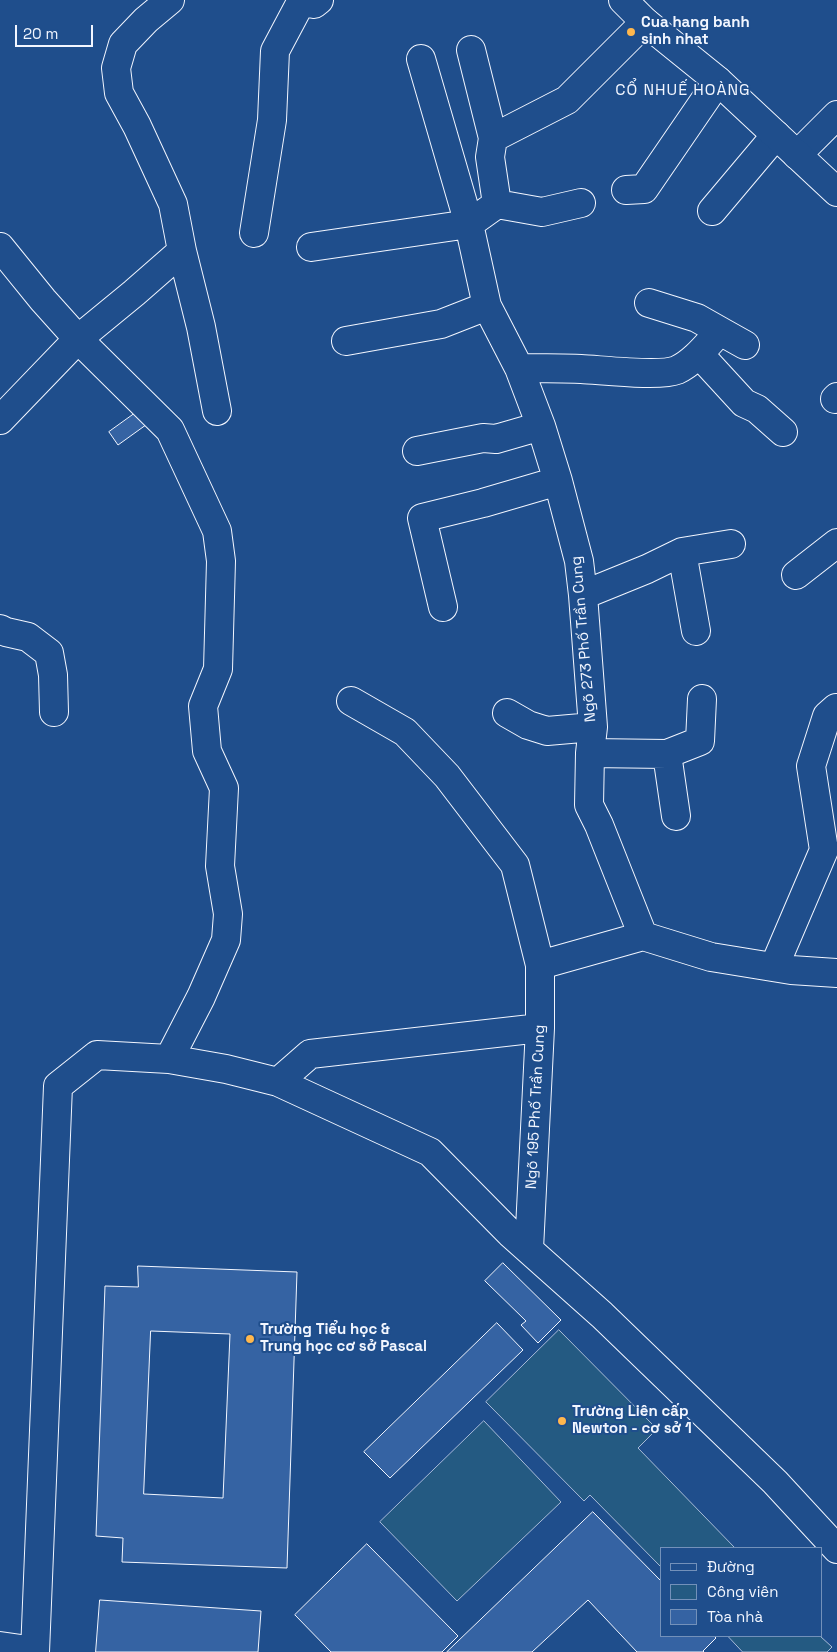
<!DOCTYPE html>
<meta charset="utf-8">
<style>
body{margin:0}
#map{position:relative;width:837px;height:1652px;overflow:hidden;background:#1f4e8c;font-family:"Space Grotesk",sans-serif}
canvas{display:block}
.legend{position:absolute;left:660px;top:1547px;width:162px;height:90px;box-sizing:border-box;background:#1f4e8c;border:1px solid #7391ba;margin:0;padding:6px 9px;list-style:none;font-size:15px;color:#f2f6ff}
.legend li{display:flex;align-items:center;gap:10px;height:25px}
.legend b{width:25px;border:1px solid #7391ba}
.scale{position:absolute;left:15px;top:25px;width:78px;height:22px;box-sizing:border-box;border:2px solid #f2f6ff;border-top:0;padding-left:6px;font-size:15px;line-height:18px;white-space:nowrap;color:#f2f6ff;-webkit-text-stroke:4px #1f4e8c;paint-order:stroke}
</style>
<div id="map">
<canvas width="837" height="1652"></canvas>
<ul class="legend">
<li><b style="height:6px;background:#1f4e8c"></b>Đường</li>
<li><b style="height:14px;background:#245a82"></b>Công viên</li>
<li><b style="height:14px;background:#3563a3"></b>Tòa nhà</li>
</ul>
<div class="scale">20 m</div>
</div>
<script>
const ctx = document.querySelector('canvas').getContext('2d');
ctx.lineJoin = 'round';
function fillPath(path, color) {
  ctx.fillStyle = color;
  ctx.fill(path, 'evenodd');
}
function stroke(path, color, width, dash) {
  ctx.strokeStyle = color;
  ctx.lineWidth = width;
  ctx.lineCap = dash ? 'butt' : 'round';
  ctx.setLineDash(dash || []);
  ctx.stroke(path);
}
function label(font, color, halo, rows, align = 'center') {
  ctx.font = font + ' "Space Grotesk",sans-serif';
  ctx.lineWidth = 4;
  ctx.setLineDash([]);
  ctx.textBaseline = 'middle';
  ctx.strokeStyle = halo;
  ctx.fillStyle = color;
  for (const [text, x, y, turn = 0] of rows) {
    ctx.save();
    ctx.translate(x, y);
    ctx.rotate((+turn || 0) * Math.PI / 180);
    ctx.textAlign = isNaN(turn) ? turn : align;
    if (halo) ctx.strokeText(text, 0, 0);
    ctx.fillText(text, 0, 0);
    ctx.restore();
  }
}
const green = new Path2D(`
 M559,1330L657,1429L638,1448L735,1548H661V1567L590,1495L584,1501L486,1402Z
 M484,1421L561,1502L457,1601L380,1522Z
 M728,1636H820L832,1647L827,1652H743Z`);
const building = new Path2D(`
 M141,409L150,422L118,445L109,432Z
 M503,1263L561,1320L538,1343L521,1325L526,1321L485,1281Z
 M138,1266L297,1272L287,1568L122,1562L123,1538L96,1536L105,1286L138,1287ZM151,1331L230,1334L223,1498L144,1494Z
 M497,1323L523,1350L390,1478L364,1452Z
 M593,1512L661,1581V1636H714L716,1638L703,1651L704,1652H637L588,1600L532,1652H447Z
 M367,1544L458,1636L442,1652H331L295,1615Z
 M100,1600L261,1611L258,1652H96Z`);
const minor = new Path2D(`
 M170,0L146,20L123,44L116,68L119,93L137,126L173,204L182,251L201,327L217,411
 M471,50L493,138
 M797,155L837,115
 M626,190L644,189L718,81
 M497,204L542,212L581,203
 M712,211L776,135
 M254,233L272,120L275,51L301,2L314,4L319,0
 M0,247L43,300L78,339L170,430L217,531L221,561L218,669L203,706L207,751L224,788L220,866L228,914L226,940L201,997L169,1059
 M311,247L469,224L421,59
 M649,303L697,318L720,331
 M346,341L441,324L487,306
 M699,354L744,403L757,409L783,432
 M519,368C539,368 560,368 581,369C602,370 660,377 677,370C694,362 707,345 720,331L745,345
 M835,399L837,397
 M0,420L78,339L134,293L182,251
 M417,451L483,438L496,439L541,426
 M682,552L696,631
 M796,575L837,543
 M583,595L647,569L682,552L731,544
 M443,607L422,518L483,503L558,481
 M0,629L6,632L28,637L49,653L53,675L54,712
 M351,701L405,732L447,776L515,865L540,965V1028L529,1249
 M507,713L528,725L547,731L593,727
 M590,753L667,754L700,741L702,699
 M667,754L676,816
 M643,936L599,825L589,805L590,753L593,727L583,595L579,561L558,481L541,426L519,368L487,306L469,224L497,204L490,157L493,138L567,100L645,22
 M540,965L643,936L711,957L791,970L837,973
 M774,967L824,850L811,766L827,716L836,708L837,709
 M278,1082L310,1054L540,1028
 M0,1646L35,1651
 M35,1652L58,1086L97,1055L169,1059L226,1069L278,1082L430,1152L510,1233L602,1315L775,1482L837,1549`);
const major = new Path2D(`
 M623,0L645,22L718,81L837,192`);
const markers = [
 [631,32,5,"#ffb74d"],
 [250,1339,5,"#ffb74d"],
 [562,1421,5,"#ffb74d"]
];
const poiNames = [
 ["Cua hang banh",641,23],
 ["sinh nhat",641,40],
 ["Trường Tiểu học &",260,1330],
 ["Trung học cơ sở Pascal",260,1347],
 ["Trường Liên cấp",572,1412],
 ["Newton - cơ sở 1",572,1429]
];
const streetNames = [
 ["Ngõ 273 Phố Trần Cung",584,639,-95],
 ["Ngõ 195 Phố Trần Cung",536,1107,-87]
];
const neighbourhoodNames = [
 ["CỔ NHUẾ HOÀNG",683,91]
];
fillPath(green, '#245a82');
stroke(green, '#a8bbd7', 1);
fillPath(building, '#3563a3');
stroke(building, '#f2f6ff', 1);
stroke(minor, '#f2f6ff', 30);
stroke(major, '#f2f6ff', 30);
stroke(minor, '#1f4e8c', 28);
stroke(major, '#1f4e8c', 28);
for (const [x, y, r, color] of markers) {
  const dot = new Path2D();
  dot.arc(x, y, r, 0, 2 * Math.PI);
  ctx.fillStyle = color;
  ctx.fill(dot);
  stroke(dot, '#1f4e8c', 2);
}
label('bold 15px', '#f2f6ff', '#1f4e8c', poiNames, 'left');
label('15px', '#f2f6ff', '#1f4e8c', streetNames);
ctx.letterSpacing = '1px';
label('16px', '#f2f6ff', '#1f4e8c', neighbourhoodNames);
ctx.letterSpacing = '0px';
</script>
